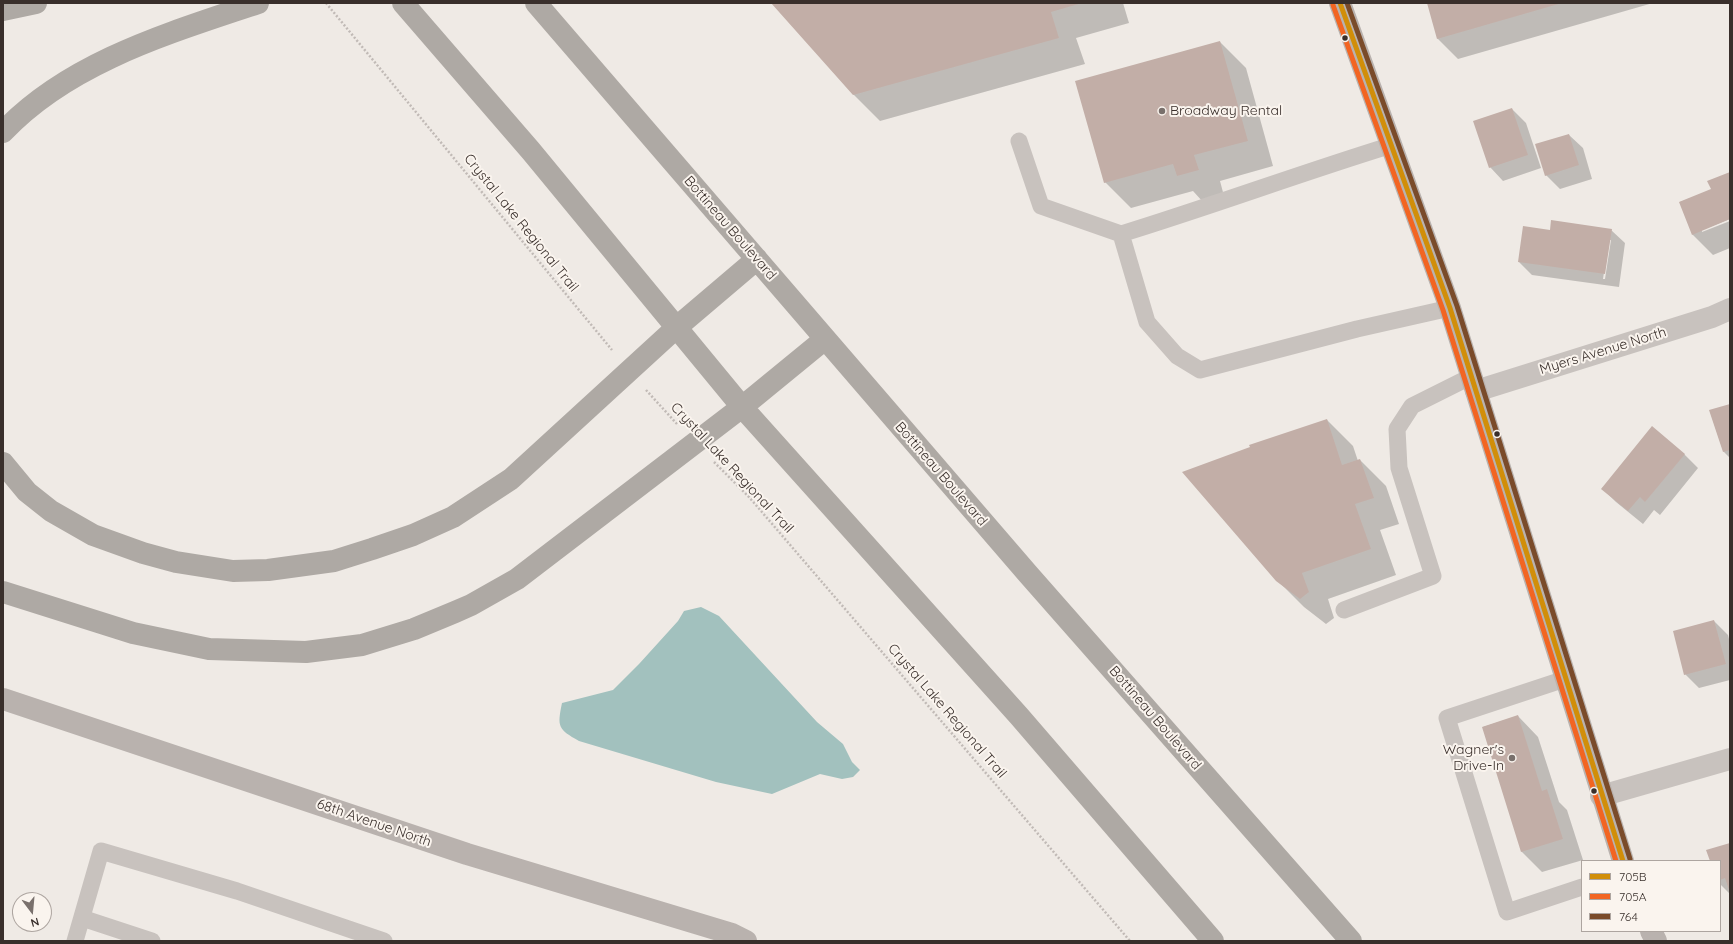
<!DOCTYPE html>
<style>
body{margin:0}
#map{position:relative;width:1733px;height:944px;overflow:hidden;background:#efeae5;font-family:Quicksand,sans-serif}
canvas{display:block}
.frame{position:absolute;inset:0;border:4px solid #392f2b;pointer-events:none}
.legend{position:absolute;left:1581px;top:860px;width:140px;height:72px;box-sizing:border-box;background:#faf4ee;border:1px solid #ada5a0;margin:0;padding:5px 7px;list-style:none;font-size:12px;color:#392f2b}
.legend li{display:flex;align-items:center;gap:8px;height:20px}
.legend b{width:20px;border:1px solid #ada5a0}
.north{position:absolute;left:12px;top:892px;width:40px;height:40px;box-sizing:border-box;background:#faf4ee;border:1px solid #ada5a0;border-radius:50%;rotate:164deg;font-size:11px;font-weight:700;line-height:16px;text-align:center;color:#392f2b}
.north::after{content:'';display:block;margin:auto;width:14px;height:18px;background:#79706c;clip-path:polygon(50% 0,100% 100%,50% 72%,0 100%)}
</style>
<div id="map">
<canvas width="1733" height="944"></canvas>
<div class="frame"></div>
<ul class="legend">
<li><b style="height:5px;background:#d18e09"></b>705B</li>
<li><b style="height:5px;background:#f26522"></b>705A</li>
<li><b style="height:5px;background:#7a4b2a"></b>764</li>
</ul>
<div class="north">N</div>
</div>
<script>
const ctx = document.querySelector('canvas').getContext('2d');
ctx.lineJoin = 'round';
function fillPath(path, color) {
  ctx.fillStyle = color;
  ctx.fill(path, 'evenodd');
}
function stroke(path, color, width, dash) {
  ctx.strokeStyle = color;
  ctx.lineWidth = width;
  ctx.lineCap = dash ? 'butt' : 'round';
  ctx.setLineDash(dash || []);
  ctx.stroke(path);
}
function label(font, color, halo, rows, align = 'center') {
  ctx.font = font + ' Quicksand,sans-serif';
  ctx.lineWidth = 4;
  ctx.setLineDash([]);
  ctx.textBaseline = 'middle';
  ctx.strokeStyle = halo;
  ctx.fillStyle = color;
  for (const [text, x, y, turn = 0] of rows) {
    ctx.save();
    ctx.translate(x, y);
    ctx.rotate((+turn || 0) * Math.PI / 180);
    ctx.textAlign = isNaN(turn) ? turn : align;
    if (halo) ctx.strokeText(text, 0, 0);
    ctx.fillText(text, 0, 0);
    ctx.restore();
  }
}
const water = new Path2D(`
 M701,607L719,616L817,722L843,744L852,762L860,770L853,777L842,779L820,774L772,794L716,782L579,741C558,729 557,727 562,703L613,690L639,664L678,621L684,611Z`);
const shadow = new Path2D(`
 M773,3H1123L1129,23L1076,38L1085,64L880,121L854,95Z
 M1428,3H1653L1458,59L1438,39Z
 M1220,42L1246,68L1273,166L1220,181L1224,196L1203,202L1193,191L1131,208L1105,182Z
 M1512,109L1526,123L1541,168L1503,181L1490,167Z
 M1569,135L1583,148L1592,179L1560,189L1546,175Z
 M1730,173V219L1702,230V232L1730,221V248L1713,255L1693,235L1680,202L1712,190Z
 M1611,230L1625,243L1619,287L1532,275L1519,262ZM1609,240H1611L1605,279H1603Z
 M1730,405V458L1724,452L1711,411Z
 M1327,420L1353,446L1358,461L1360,460L1386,486L1399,524L1380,530L1396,575L1328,599L1334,618L1326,624L1304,607L1277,580Z
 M1684,454L1698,468L1660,515L1654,510L1643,524L1616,502L1602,488Z
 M1714,621L1728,635L1730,643V680L1699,688L1685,674Z
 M1518,716L1538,737L1559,802L1567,810L1583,860L1542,872L1522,852L1483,727Z
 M1730,844V894L1720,884V861H1711Z`);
const building = new Path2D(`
 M771,3H1082L1051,12L1059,38L853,95Z
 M1427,3H1562L1437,39Z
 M1220,41L1248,141L1194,155L1199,170L1177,176L1173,164L1104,183L1075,81Z
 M1512,108L1528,155L1489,168L1473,121Z
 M1569,134L1579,165L1545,176L1535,144Z
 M1730,172V219L1692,235L1679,202L1711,189L1707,181Z
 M1551,220L1612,229L1605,274L1518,262L1523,226L1550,230Z
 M1730,404V450L1723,452L1709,410Z
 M1327,419L1342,465L1360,459L1374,498L1355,504L1371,549L1302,573L1309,592L1300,599L1276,581L1182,472L1250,447L1249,445Z
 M1652,426L1685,454L1645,502L1640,497L1628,511L1601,489Z
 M1714,620L1726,664L1684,675L1673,631Z
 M1518,715L1542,791L1547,789L1563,839L1521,852L1482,727Z
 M1730,843V893L1725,878L1720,880V861H1710L1706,850Z`);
const path = new Path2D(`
 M326,3L612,350
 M646,390L677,424
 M714,462L749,497L1130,941`);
const lane = new Path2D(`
 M1019,141L1041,206L1121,234
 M1392,145C1301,173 1212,206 1121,234L1147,322L1177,356L1200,370L1357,329L1450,308
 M1344,610L1433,576L1399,468L1397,429L1412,406L1472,376
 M1565,679L1447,718L1507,912L1582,887
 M82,918L152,941
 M75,941L101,851L237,891L384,941`);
const street = new Path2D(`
 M1476,391L1661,333L1712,317L1730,309
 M1601,796L1730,759`);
const secondary = new Path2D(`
 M1340,3L1450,308L1623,861
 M3,699L467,854L732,934L746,941
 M1651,931L1656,941`);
const highway = new Path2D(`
 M403,3L531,151L742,407L1019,716L1213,941
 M536,3L1028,574L1351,941
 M3,10L36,3
 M3,132C69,62 169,33 258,3
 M3,463L27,492L51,511L93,535L143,553L176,562L233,571L268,570L334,561L372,549L413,535L453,517L511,479L677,327L757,259
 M3,592L133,633L209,649L306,652L362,645L414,629L455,612L471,605L517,579L742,407L825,339`);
const bus1 = new Path2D(`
 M1340,3L1450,308L1623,861`);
const bus2 = new Path2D(`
 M1333,5L1443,310L1616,861`);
const bus3 = new Path2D(`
 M1347,3L1457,306L1630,859`);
const markers = [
 [1345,38,3.5,"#392f2b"],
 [1162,111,4,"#79706c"],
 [1497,434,3.5,"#392f2b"],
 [1512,758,4,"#79706c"],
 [1594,791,3.5,"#392f2b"]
];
const poiNames = [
 ["Broadway Rental",1170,111],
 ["Wagner's",1504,750,"right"],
 ["Drive-In",1504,766,"right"]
];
const streetNames = [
 ["Crystal Lake Regional Trail",521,223,51],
 ["Bottineau Boulevard",730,228,49],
 ["Myers Avenue North",1603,351,-17],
 ["Crystal Lake Regional Trail",732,468,47],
 ["Bottineau Boulevard",941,474,49],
 ["Crystal Lake Regional Trail",947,711,49],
 ["Bottineau Boulevard",1155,718,49],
 ["68th Avenue North",374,823,19]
];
fillPath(water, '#a2c1be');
fillPath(shadow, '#0003');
fillPath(building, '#c2aea7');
stroke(path, '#c1bab6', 2.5, [2, 2]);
stroke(lane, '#c8c2be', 17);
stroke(street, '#c8c2be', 22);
stroke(secondary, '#b9b2ae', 22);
stroke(highway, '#aea9a4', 22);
stroke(bus1, '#d18e09', 5);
stroke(bus2, '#f26522', 5);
stroke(bus3, '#7a4b2a', 5);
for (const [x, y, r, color] of markers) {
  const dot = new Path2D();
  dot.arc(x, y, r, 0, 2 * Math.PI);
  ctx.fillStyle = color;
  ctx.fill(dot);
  stroke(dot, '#faf4ee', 1.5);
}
label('14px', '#392f2b', '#faf4ee', poiNames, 'left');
label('14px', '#392f2b', '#faf4ee', streetNames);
</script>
